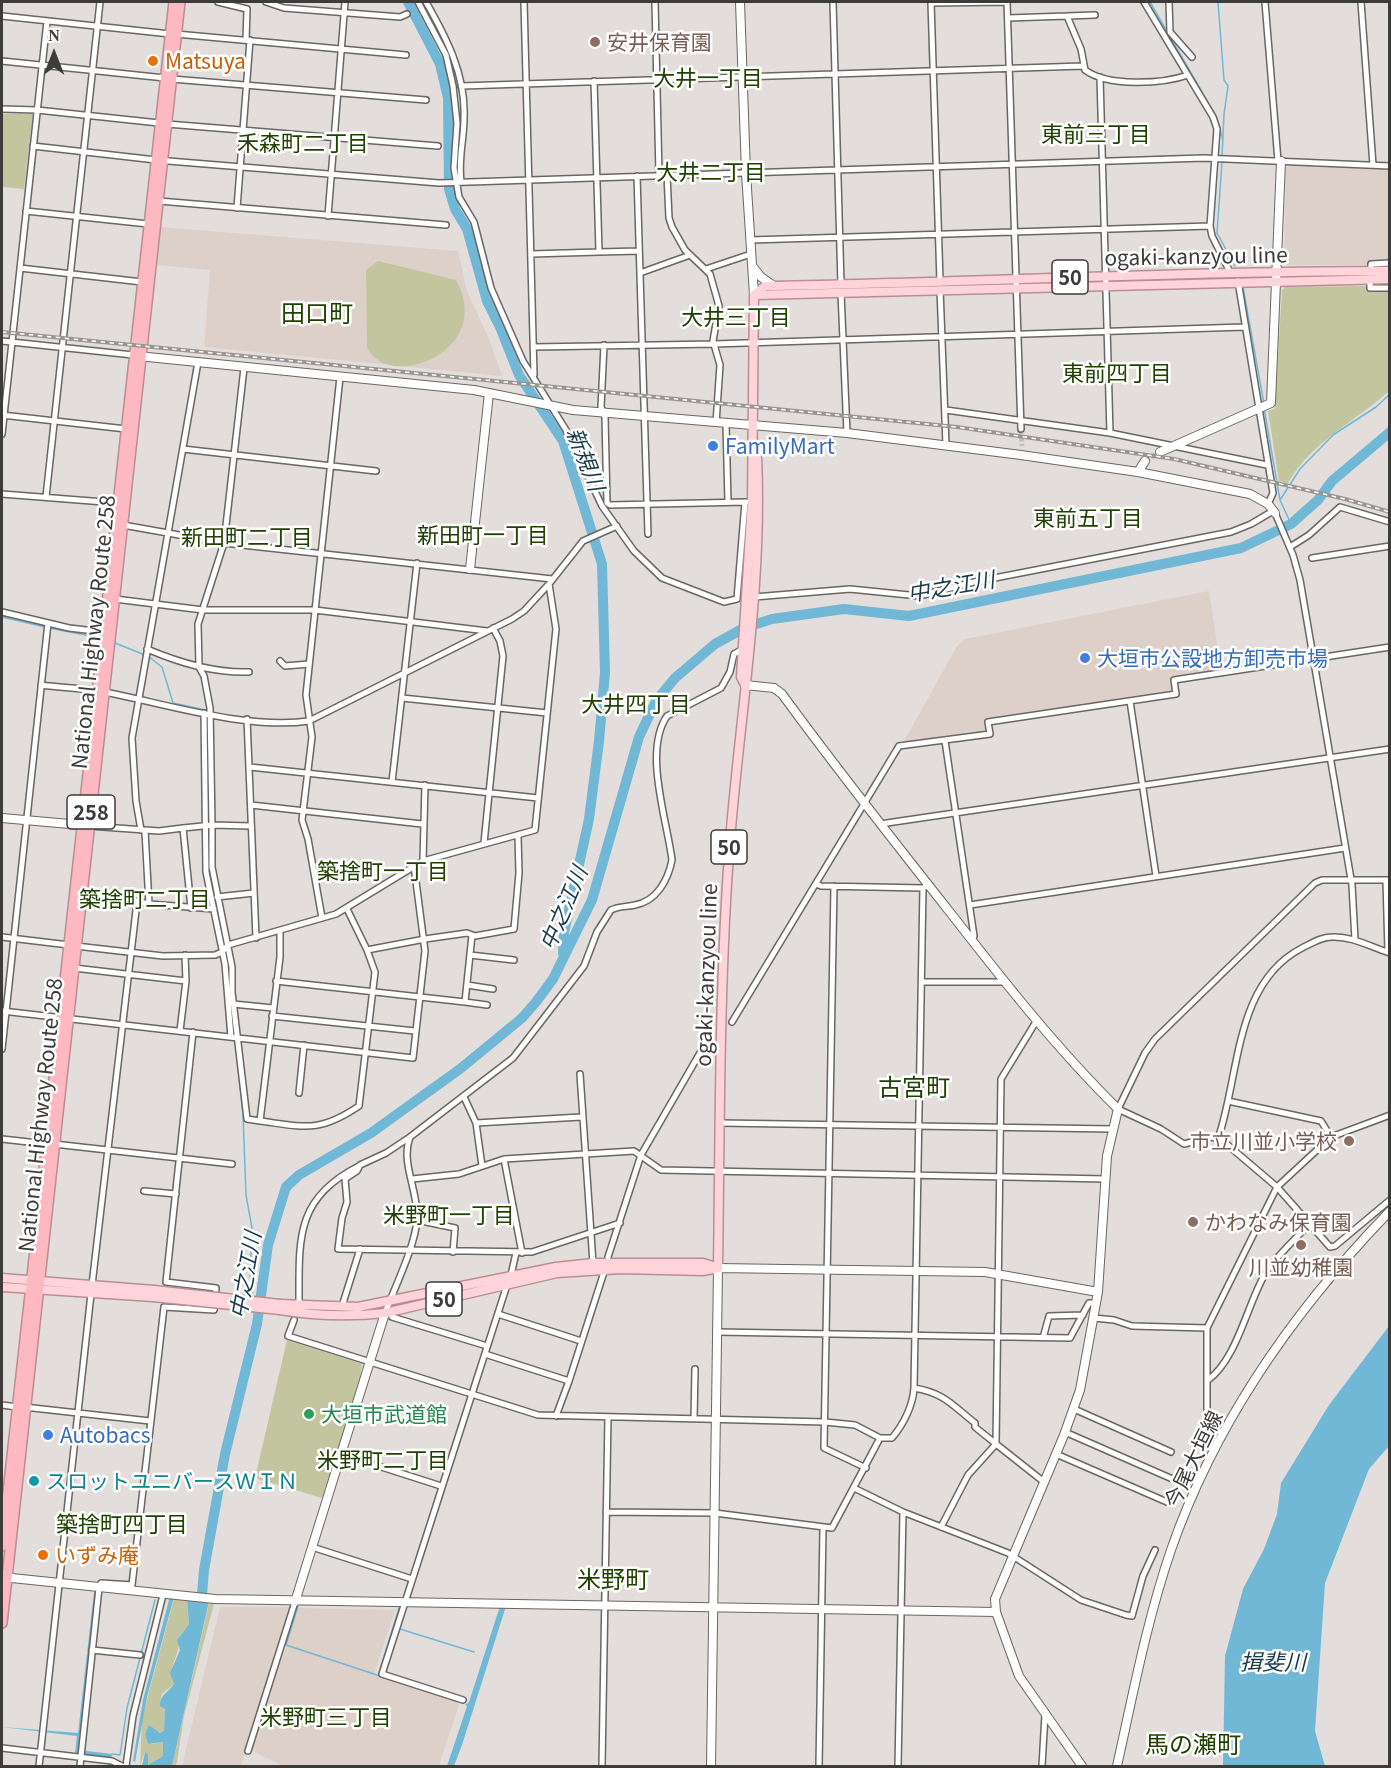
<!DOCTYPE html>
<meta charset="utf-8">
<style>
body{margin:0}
#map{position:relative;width:1391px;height:1768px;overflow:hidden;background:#e3dedb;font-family:Georgia,serif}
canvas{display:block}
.frame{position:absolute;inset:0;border:3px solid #3e3c3b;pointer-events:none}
.north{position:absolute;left:24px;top:24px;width:60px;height:60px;-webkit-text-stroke:4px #fff;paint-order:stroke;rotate:0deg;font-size:16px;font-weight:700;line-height:24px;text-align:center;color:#3e3c3b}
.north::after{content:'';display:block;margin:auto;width:21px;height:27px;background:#3e3c3b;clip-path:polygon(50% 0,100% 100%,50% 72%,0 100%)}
</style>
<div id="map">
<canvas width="1391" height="1768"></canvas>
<div class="frame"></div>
<div class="north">N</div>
</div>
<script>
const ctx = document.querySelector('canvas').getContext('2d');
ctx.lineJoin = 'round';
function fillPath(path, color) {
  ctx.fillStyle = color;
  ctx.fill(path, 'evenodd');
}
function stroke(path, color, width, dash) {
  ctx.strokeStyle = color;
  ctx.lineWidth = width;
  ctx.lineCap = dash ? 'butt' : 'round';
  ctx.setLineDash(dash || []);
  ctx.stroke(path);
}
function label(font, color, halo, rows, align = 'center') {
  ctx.font = font + ' Georgia,"Noto Sans JP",serif';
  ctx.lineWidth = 5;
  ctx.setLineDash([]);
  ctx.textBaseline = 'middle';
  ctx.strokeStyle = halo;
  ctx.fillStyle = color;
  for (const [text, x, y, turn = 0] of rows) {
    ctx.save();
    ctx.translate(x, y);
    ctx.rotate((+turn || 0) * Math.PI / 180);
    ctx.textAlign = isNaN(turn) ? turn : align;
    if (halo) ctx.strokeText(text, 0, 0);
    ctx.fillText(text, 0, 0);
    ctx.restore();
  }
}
const built = new Path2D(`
 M1289,166L1389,170V261H1368V265H1287L1284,263L1286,168Z
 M160,227L458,251L467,291L489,339L502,376L204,347L210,270L157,265Z
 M1209,591L1221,670L1171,676L1173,692L987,719L988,731L903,743L957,646L965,639Z
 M220,1607H290L241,1766H182Z
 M298,1608L395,1610L374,1674L457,1701L459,1705L439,1766H283L252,1751Z`);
const green = new Path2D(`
 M2,114H33L24,189L2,187V192Z
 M378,261L456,280C496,352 387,393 367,347L366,270Z
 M1366,286V290H1389V391C1355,422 1312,441 1288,483L1279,481L1268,411L1275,409L1282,290L1285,287Z
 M287,1340L362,1364L359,1386L322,1498L255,1478Z
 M174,1599L187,1601L189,1624L179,1637C181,1656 166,1666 174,1684L162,1694L160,1701L165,1711L164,1733L154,1731L150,1725L145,1733L147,1741L152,1744L163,1742V1756L148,1765L145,1752L140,1766L142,1718Z
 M209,1603L214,1604L184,1716L177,1762L175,1766H172Z`);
const water = new Path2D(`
 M1389,1326V1446L1369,1469L1325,1583L1315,1731L1325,1766H1223L1225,1656L1243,1589L1264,1549L1277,1514L1281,1483L1329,1405Z
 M94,1592L96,1594L78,1750L112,1754L110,1766H108V1758L75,1753L77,1736L2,1727L78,1733Z
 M170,1596L174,1597L147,1697L135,1762L133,1761L143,1700Z
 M187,1599L209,1601L172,1766H142L145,1752L148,1754V1765L163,1756V1742L148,1744L145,1734L149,1725L160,1733L164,1731L165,1709L160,1706C160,1694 167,1694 174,1684L170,1673L180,1650L177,1640L189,1624Z
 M500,1606H506L462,1745L454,1766H447L467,1706L465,1705L469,1702Z`);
const stream = new Path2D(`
 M1150,2L1217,118L1223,141
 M1218,2L1224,80L1228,86L1224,114L1222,157
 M1222,162L1217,233L1235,266
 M1243,287L1264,404
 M1264,408L1280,500L1291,524
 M1280,500L1300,469L1333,435L1376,407L1390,394
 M2,617L45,627
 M49,628L96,637
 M115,643L145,655
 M149,657L162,667L173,703L206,710L209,868L215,896
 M217,903L220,925
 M227,958L228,975
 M235,1039L243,1114L246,1195L252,1228L250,1274L253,1297
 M255,1311L257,1324
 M298,1606L286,1645L380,1676
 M400,1629L474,1652
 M379,1673L399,1608
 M385,1678L403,1683
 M112,1754L120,1755L127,1708L155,1600
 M77,1766L78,1760`);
const river = new Path2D(`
 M408,2L440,64L448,98L449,189L455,209L467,229L487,301L500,327L519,375L563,441L602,564L605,673L599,741L589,819L564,933L563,953
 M201,1607L204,1570L225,1454L257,1324L268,1245L286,1187L299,1175L371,1133L460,1069L522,1018L536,1002L553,979L592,900L639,737L656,701L675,678L715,644L744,628L772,619L844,609L909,616L1241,548L1291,524L1318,500L1332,481L1390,432`);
const streetTunnel = new Path2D(`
 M1021,429L1022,446
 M1145,461L1160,452`);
const street = new Path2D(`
 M218,2L247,9L246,40
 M266,2L284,8L400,17L407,14
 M418,2L446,55L453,86L457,123L454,168L459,197L474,222L491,288L523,361L566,430L602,506L634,551L662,578L724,602L737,599L745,502
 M426,2C446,37 466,75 464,118C464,141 458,157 461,182
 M524,2L534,375
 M655,2L659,175
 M833,2L841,284
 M931,2L940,281
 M1144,2L1213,117L1217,129L1210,226L1212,236L1230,272
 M1169,2L1170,32L1192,57
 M1265,2L1278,161
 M1361,2L1373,165
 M931,3L1007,2L1021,429
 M2,16L170,34
 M1067,16L1095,15
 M1008,18L1067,16L1081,49L1085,70C1108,87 1162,84 1188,75
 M176,34L406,55
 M2,61L165,78
 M1100,77L1110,433
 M172,79L426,100
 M594,81L599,252L639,251
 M461,86L1083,66
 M2,109L37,110L159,123
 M167,124L438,146
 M33,146L156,160L439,183L1203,158L1390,166
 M667,175L669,218L672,227L685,250L710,274L719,306L713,341L720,365L716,423
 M637,176L648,534
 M159,201L446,225
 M237,208L250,40
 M26,211L148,224
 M328,216L345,2
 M750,240L1210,226
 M531,254L599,252
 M20,268L142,282
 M706,269L751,254
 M1371,271V264L1390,263
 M640,273L690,255
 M1370,279V288H1390
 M1238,281L1273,493L1268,504
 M940,289L946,445
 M841,293L847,433
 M2,341L133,355
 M604,345L601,407L605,417L607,503L610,505L746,502
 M534,347L714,344L1244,327
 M946,410L1110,433L1267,465
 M2,415L126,429
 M726,424L728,502
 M2,434L47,21
 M183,449L376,471
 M2,494L117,503
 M46,497L100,2
 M1275,513L1293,555L1300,580L1352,885L1355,940
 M123,525L224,543L552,579
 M1290,547L1309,535L1340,507L1390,522
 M1312,558L1390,546
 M754,597L850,589L919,596L974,582L1231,532L1251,524L1273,511
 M115,599L203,610H315L487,631
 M2,612L69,628L103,632
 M147,649C180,663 213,673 249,672
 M280,661L285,666L309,664
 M41,685C62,688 84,688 105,692C166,704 248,730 309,721L512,619L524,611L549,584L583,541L617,526
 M402,698L547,713
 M1130,701L1156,876
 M204,713L206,872L225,964L231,1037
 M247,719L256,938
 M945,741L974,936L972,940
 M250,767L538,798
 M392,782L417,563
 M251,805L422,824
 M880,824L1390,749
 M89,826L159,831L183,828L191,908
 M251,826L212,825V867L232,967V992L247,1119L260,1121L280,957V932
 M183,828L212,825L210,708L204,676L199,667L198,624L224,543L244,368
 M141,830L136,801L132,738L198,362
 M145,831L149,904
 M484,843L503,656L500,641L493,628
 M423,861L425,785
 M1386,880L1388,952
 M1390,880H1322L1315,883L1155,1039L1145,1053L1118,1109L1161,1129L1184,1144L1212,1137L1223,1141L1277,1187L1330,1247L1335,1246L1390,1200
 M816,884L821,886L923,888
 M834,886L824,1448L866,1468
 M82,890L149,904L214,909
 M217,897L254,893
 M970,905L1345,848
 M347,909L367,950L425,939L467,933L475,936L514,929L519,873L518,836
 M322,918L308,839L302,820L312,737L306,695L340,377
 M472,935L465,1002L487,1005
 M2,937L69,945
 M76,946L163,956L215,955L222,952L228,945L336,914L423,861L535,830L556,629L549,584
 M470,955L514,960
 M74,968L186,981
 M276,981L465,1002
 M922,982H1005
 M467,985L493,989
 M233,1004L273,1008
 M2,1011L413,1058L425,951L414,866
 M272,1016L415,1031
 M1037,1020L1001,1079L996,1444L1044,1482
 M732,1022L899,746L990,734L988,722L1176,694L1174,680L1390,647
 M180,1031L186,981L185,955
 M2,1049L48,623
 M580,1074L593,1263
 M299,1093L304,1045
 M464,1097L476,1123L482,1166
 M1228,1101L1321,1121L1331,1137
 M260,1121C305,1127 319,1133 359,1106L375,972L367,950
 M476,1123L581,1117
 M720,1123L1112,1129
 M410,1137L386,1153L360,1165L357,1171L345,1179L347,1202L342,1218L338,1249L532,1252L620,1223
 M2,1139L47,1144
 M1218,1139C1240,1075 1234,983 1302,948C1312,943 1321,937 1332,937C1352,936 1371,947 1390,953
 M54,1144L232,1164
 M504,1159L522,1253
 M412,1179L459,1174L504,1159L634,1151L661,1170L1106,1179
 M144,1191L176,1194
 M417,1220L455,1228L453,1252
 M608,1257L641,1155L704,1046
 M511,1275L516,1253
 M92,1285L137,902
 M299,1300C299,1237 296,1198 359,1166
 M343,1303L360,1249
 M385,1313C395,1287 415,1246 417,1220C419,1192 400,1163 410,1137L513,1058L584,966L597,932L611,910C619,906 626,907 635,905C657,901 668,880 672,860C667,820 643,751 667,716L721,688L730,672L734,654L743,649
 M498,1314L581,1341
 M392,1317L487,1346
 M1094,1318L1114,1320L1132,1326L1207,1328
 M294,1320L288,1336L538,1415L825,1422L855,1425L880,1438L832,1528L715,1513L606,1512
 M717,1332L1070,1338L1089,1303H1096
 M1043,1338L1049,1316L1083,1315
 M485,1354L569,1381L605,1269
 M1208,1380C1237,1359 1247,1305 1265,1274C1276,1256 1295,1240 1308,1225
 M914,1388C945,1393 953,1406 975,1423V1427L996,1444L968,1475L941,1527
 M2,1405L17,1407
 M24,1407L150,1421
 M1074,1409L1171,1452
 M556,1416L569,1381
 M694,1419L695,1369
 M1207,1420V1328L1277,1187L1331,1137L1390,1115
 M1065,1432L1177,1481
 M880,1438H892C903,1425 913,1406 914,1388L923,888L928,885
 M341,1454L441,1486
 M1056,1454L1167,1502
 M854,1488L903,1512L1008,1553L1081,1600L1126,1615L1132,1616L1143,1576L1155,1550
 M312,1547L412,1579
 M92,1650L140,1655
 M463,1700L382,1674L507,1285
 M2,1748L112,1761L122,1766
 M248,1751L295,1602
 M39,1766L91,1294
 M80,1766L99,1588L101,1583L132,1585L164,1307L214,1310L216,1288L166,1282L193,1032
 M126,1766L133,1716L163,1595
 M602,1766L608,1417
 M819,1766L823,1528
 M898,1766L903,1512
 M1042,1766L1045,1715`);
const secondary = new Path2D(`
 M740,2L746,173L754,295
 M753,267L761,277L774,286
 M138,356L474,390L573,410L847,433L1021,455L1138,472L1250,494L1268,504L1275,513
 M1160,452L1271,403L1281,161
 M1138,472L1145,461
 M470,569L489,393
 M745,685L774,688L782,694C836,768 892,839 949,911C1002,979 1056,1048 1118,1109L1107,1156L1098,1292L1080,1390L1064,1435L995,1599L996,1612L1019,1676L1082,1766
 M2,818L81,825
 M2,1577L215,1599L996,1612
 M295,1602L385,1313
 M711,1766L718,1268L985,1272L1098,1292
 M1117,1766C1133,1694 1147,1620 1171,1550C1215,1423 1296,1308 1390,1211`);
const primary = new Path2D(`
 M754,295L1390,279
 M745,685L741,677L752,501L754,295L765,286H774C979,282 1184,271 1390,271
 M718,1268C720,1126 719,983 730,841C740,713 763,586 757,457
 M2,1278L154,1290
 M2,1287L153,1297
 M280,1304L358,1307L556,1267L593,1263H703L717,1267
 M280,1310C316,1316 349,1317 385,1313L557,1273L621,1269L703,1271L718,1268`);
const highway = new Path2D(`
 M2,1546L174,2
 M2,1623L180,2`);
const rail = new Path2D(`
 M2,332L957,427L1174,459L1345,499L1390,512`);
const primaryBridge = new Path2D(`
 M154,1290L280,1304
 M153,1297L280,1310`);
const markers = [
 [595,42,6,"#8d6e63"],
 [153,61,6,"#e8710a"],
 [713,446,6,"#3f7fe0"],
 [1085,658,6,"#3f7fe0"],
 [1349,1141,6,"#8d6e63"],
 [1193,1222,6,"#8d6e63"],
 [1301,1245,6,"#8d6e63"],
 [309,1414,6,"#2e9e5b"],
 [48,1435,6,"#3f7fe0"],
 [34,1481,6,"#0f9aa8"],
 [43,1555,6,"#e8710a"]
];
const shields = [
 [1070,277,36],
 [91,812,48],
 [729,847,36],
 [444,1299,36]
];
const shieldNames = [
 ["50",1070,277],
 ["258",91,812],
 ["50",729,847],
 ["50",444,1299]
];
const educationNames = [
 ["安井保育園",607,42],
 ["市立川並小学校",1337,1141,"right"],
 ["かわなみ保育園",1205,1222],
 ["川並幼稚園",1301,1267,"center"]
];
const foodNames = [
 ["Matsuya",165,61],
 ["いずみ庵",55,1555]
];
const streetNames = [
 ["ogaki-kanzyou line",1196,256,-1],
 ["National Highway Route 258",93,632,-84],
 ["ogaki-kanzyou line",706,975,-88],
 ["National Highway Route 258",40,1115,-84],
 ["今尾大垣線",1193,1459,-64]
];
const shopNames = [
 ["FamilyMart",725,446],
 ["大垣市公設地方卸売市場",1097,658],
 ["Autobacs",60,1435]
];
const leisureNames = [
 ["大垣市武道館",321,1414]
];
const cultureNames = [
 ["スロットユニバースＷＩＮ",46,1481]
];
const neighbourhoodNames = [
 ["大井一丁目",708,78],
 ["東前三丁目",1096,134],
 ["禾森町二丁目",303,143],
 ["大井二丁目",711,172],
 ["大井三丁目",736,317],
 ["東前四丁目",1117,373],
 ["東前五丁目",1088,518],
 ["新田町一丁目",483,535],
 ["新田町二丁目",247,537],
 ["大井四丁目",636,704],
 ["築捨町一丁目",383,871],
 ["築捨町二丁目",145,899],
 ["米野町一丁目",449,1215],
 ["米野町二丁目",383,1460],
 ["築捨町四丁目",122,1524],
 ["米野町三丁目",326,1717]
];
const waterNames = [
 ["新規川",586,459,69],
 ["中之江川",951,586,-10],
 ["中之江川",563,908,-67],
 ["中之江川",245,1275,-80],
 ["揖斐川",1273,1662]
];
const quarterNames = [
 ["田口町",317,313],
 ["古宮町",914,1087],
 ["米野町",613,1579],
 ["馬の瀬町",1193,1744]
];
fillPath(built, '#ddd0c9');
fillPath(green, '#c3c59f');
fillPath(water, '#70b8d5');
stroke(stream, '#70b8d5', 1.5);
stroke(river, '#70b8d5', 10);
stroke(streetTunnel, '#c2bebb', 5, [5, 2.5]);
stroke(street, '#6a6663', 8);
stroke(secondary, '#6a6663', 10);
stroke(primary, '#ba8d92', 11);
stroke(highway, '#ba8d92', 12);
stroke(street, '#fff', 5);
stroke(secondary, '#fff', 8);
stroke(primary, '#fed4da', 8);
stroke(highway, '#fdb8c1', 9);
stroke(rail, '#989593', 4);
stroke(rail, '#fff', 1.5, [4.5]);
stroke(primaryBridge, '#ba8d92', 11, []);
stroke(primaryBridge, '#fed4da', 8);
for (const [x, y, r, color] of markers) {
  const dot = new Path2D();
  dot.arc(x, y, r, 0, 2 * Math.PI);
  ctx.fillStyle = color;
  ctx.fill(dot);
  stroke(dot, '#fff', 2);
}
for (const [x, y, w] of shields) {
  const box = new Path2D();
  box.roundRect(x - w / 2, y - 17, w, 34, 4.5);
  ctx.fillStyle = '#fff';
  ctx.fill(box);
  stroke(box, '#3e3c3b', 1.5);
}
label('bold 20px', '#3e3c3b', null, shieldNames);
label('21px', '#785e54', '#fff', educationNames, 'left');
label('21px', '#c56008', '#fff', foodNames, 'left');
label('21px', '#3e3c3b', '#fff', streetNames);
label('21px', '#366cbe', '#fff', shopNames, 'left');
label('21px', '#27864d', '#fff', leisureNames, 'left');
label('21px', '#0d838f', '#fff', cultureNames, 'left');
label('22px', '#204200', '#fff', neighbourhoodNames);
label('italic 22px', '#1a3c49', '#fff', waterNames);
label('24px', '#204200', '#fff', quarterNames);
</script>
